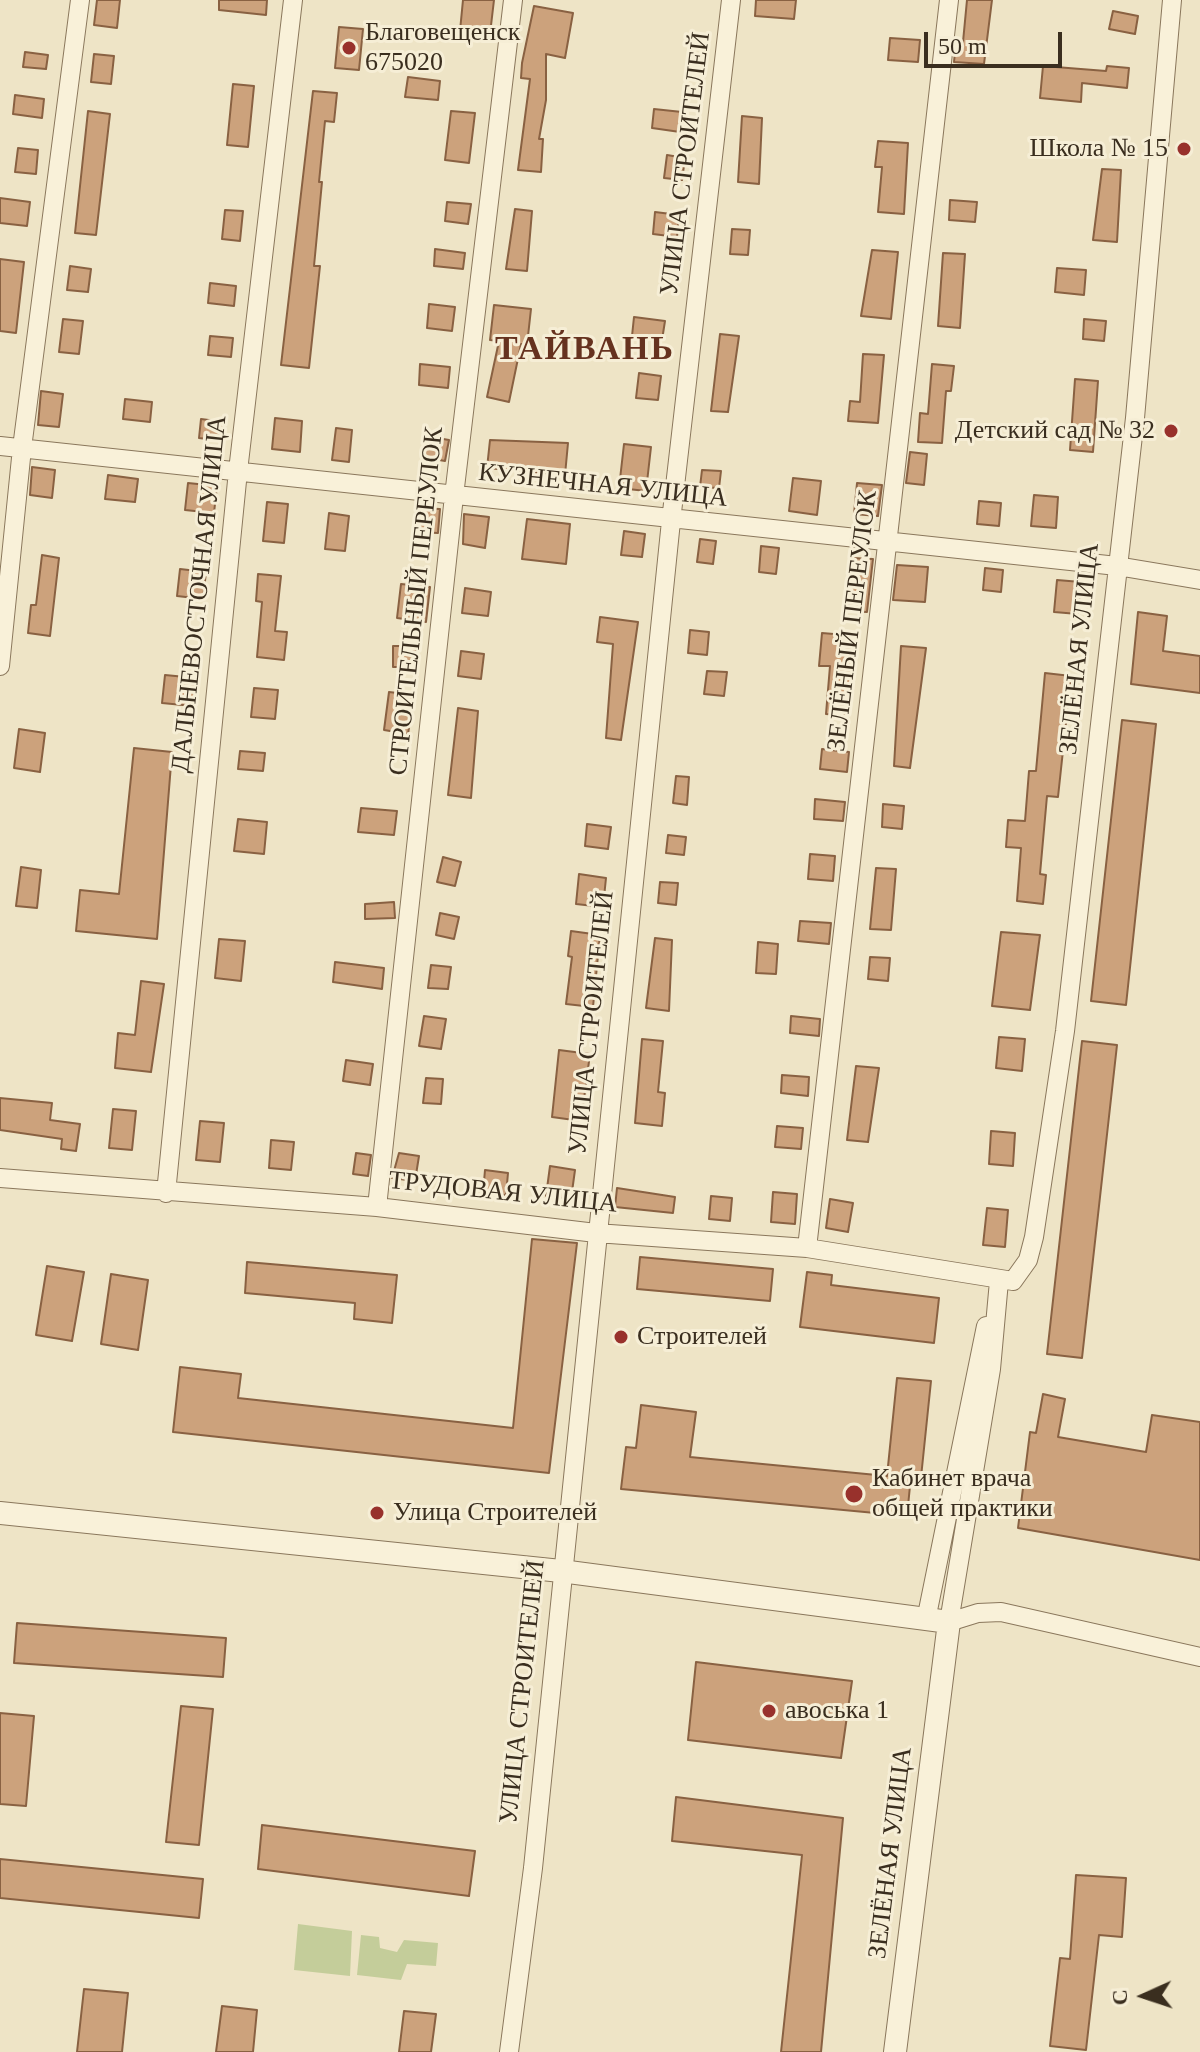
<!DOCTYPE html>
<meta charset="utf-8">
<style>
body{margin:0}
#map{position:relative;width:1200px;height:2052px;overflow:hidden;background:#eee4c6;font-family:"Times New Roman",serif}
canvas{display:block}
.north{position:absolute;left:1104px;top:1956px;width:80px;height:80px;-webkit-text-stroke:6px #f6eed6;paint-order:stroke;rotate:267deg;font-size:22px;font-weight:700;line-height:32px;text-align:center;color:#3a2e1f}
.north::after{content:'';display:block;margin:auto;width:28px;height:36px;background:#3a2e1f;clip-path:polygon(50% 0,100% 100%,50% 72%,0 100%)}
.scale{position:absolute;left:924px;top:32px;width:138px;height:36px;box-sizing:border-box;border:4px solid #3a2e1f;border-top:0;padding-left:10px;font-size:24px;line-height:28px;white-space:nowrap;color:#3a2e1f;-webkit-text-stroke:6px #f6eed6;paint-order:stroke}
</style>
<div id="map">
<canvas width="1200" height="2052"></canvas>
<div class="north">С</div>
<div class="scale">50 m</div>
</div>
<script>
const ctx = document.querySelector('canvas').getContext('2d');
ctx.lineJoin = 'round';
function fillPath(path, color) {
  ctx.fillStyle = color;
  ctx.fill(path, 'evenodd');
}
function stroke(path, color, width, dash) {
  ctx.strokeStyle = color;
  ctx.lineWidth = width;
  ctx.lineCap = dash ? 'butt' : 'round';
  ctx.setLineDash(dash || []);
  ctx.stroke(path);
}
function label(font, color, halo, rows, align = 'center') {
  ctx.font = font + ' "Times New Roman",serif';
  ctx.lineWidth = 6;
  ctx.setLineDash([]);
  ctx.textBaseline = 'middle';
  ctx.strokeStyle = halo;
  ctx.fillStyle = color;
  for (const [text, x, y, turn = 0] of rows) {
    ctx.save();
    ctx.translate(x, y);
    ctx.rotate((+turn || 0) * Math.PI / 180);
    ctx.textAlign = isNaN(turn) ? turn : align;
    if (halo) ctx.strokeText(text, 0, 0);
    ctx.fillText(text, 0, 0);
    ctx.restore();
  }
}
const green = new Path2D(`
 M298,1924L352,1931L350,1976L294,1970Z
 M361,1935L379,1937L380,1948L397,1952L404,1940L438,1943L436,1966L407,1964L401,1980L357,1975Z`);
const building = new Path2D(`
 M97,0H120L117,28L94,25Z
 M219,0H267L266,15L219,10Z
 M463,0H494L490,34L460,31Z
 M756,0H796L794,19L755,16Z
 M967,0H992L984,64L954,62L956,42H963Z
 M534,6L573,13L565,58L546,54V100L539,139H543L541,172L518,170L530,79L521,78L522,63Z
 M1113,11L1138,16L1135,34L1109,29Z
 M339,27L363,29L359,70L335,68Z
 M890,38L920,40L918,62L888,60Z
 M25,52L48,55L46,69L23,67Z
 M94,54L114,56L111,84L91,82Z
 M1043,66L1106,71L1107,66L1129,68L1127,88L1082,83L1081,102L1040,98Z
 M408,77L440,81L438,100L405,97Z
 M233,84L254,86L248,147L227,145Z
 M313,91L337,93L334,122L325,121L319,182H322L314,266H320L309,368L281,365Z
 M15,95L44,99L42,118L13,114Z
 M654,109L682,112L680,132L652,128Z
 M88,111L110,114L96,235L75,233Z
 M451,111L475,113L469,163L445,160Z
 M742,116L762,118L759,184L738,182Z
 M878,141L908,143L904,214L878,212L882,167H875Z
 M18,148L38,150L36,174L15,172Z
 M667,155L685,158L682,180L664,178Z
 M1102,169L1121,170L1117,242L1093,240Z
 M0,198L30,202L27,226L0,223Z
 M950,200L977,202L975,222L949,220Z
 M447,202L471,204L468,224L445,221Z
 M515,209L532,211L527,271L506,269Z
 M225,210L243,211L240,241L222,239Z
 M655,212L679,215L677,237L653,234Z
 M732,229L750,230L748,255L730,254Z
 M435,249L465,253L463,269L434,266Z
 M872,250L898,252L891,319L861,316Z
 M943,253L965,254L960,328L938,326Z
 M0,259L24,262L16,333L0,331Z
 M70,266L91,269L88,292L67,290Z
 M1057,268L1086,270L1084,295L1055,292Z
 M210,283L236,286L234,306L208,303Z
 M429,304L455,307L452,331L427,328Z
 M494,305L531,309L527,345L521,344L509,402L487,397L499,341L490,340Z
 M634,317L665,321L662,340L632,336Z
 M63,319L83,321L79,354L59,352Z
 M1084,319L1106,321L1104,341L1083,339Z
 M720,334L739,336L728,412L711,411Z
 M210,336L233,338L231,357L208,355Z
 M863,354L884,355L878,423L848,421L850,401L860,402Z
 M420,364L450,367L448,388L419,385Z
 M932,364L954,366L951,391H946L942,443L918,442L920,413L928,414Z
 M639,373L661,376L658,400L636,398Z
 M1075,379L1098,381L1093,452L1070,450Z
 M41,391L63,394L59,427L38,425Z
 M125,399L152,402L150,422L123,419Z
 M275,418L302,421L300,452L272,449Z
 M201,419L224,422L222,441L199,438Z
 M336,428L352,430L349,462L332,460Z
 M426,436L449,440L445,461L422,457Z
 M490,440L568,443L565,475L487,468Z
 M624,444L651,447L646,491L619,488Z
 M910,452L927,454L924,485L906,483Z
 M32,467L55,470L52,498L30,495Z
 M702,470L721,471L719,488L700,487Z
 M108,475L138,479L135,502L105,499Z
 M793,478L821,481L817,515L789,511Z
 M188,483L217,486L214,513L185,510Z
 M857,483L882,485L878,516L854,514Z
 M1034,495L1058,497L1056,528L1031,526Z
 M979,501L1001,503L999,526L977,524Z
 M267,502L288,504L284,543L263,541Z
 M416,508L440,509L438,533L415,532Z
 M329,513L349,516L345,551L325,549Z
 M464,514L489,517L485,548L463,544Z
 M527,519L570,524L566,564L522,559Z
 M624,531L645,534L642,557L621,555Z
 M700,539L716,541L713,564L697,562Z
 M761,546L779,548L776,574L759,572Z
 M42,555L59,558L50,636L28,633L31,605H36Z
 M852,558L873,559L867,612L848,611Z
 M897,565L928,567L925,602L893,600Z
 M985,568L1003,570L1001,592L983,590Z
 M180,569L206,572L203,599L177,596Z
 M258,574L281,576L275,631L287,632L284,660L257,657L262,602L256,601Z
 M1057,580L1081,582L1078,614L1054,612Z
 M401,584L430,587L426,622L397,618Z
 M465,588L491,592L488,616L462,613Z
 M1138,612L1167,616L1163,651L1200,656V693L1131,684Z
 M600,617L638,622L621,740L606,738L613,644L597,642Z
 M690,630L709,632L707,655L688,653Z
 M822,633L857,636L848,716L826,714L830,666H819Z
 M393,646H416V667H393Z
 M901,646L926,648L910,768L894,766Z
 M461,651L484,654L481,679L458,676Z
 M707,671L727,672L724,696L704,694Z
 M1045,673L1071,676L1058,797L1047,796L1040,874L1046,875L1043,904L1017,901L1021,848L1006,847L1008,820L1025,821L1029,771H1036Z
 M165,675L196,678L193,706L162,703Z
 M254,688L278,690L275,719L251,717Z
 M389,692L414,695L408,734L384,730Z
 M458,708L478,711L471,798L448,795Z
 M1122,720L1156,724L1126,1005L1091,1001Z
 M19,729L45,733L40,772L14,768Z
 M134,748L172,752L157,939L76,931L80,890L119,894Z
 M822,749L849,752L847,772L820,769Z
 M240,751L265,753L263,771L238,769Z
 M676,776L689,777L687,805L673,803Z
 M815,799L845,802L843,821L814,819Z
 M883,804L904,806L902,829L882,827Z
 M361,808L397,811L394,835L358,832Z
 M238,819L267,822L264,854L234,851Z
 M587,824L611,827L608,849L585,846Z
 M668,835L686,837L684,855L666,853Z
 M810,854L835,856L833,881L808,879Z
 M443,857L461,862L455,886L437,882Z
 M21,867L41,870L37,908L16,906Z
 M876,868L896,869L891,930L870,929Z
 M579,874L606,878L603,907L576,904Z
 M660,882L678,883L676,905L658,903Z
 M394,902L395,918L365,919V904Z
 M440,913L459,917L454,939L436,935Z
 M800,921L831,923L829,944L798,941Z
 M571,931L600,935L593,1007L566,1004L572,957L568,956Z
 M1001,932L1040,935L1030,1010L992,1006Z
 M655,938L672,940L669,1011L646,1008Z
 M219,939L245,941L241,981L215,978Z
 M758,942L778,944L776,974L756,973Z
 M870,957L890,958L888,981L868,979Z
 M335,962L384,968L382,989L333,982Z
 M431,965L451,967L448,989L428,988Z
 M141,981L164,984L151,1072L115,1068L118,1033L135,1035Z
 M424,1016L446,1019L441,1049L419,1046Z
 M791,1016L820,1019L819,1036L790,1033Z
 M999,1037L1025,1039L1022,1071L996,1068Z
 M642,1039L663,1041L658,1092L665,1093L662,1126L635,1123Z
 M1082,1041L1117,1045L1082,1358L1047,1354Z
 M559,1050L590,1054L581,1121L552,1117Z
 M346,1060L373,1064L370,1085L343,1081Z
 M856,1066L879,1068L868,1142L847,1140Z
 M782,1075L809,1077L808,1096L781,1093Z
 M426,1078L443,1079L441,1104L423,1103Z
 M0,1098L52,1103L50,1120L80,1124L76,1151L61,1149L62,1139L0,1130Z
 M113,1109L136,1111L132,1150L109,1148Z
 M200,1121L224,1123L220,1162L196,1160Z
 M777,1126L803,1128L801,1149L775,1147Z
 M991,1131L1015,1133L1013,1166L989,1164Z
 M271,1140L294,1142L291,1170L269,1168Z
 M356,1153L371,1155L368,1176L353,1174Z
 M399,1153L419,1156L415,1181L392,1178Z
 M550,1166L575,1170L571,1199L546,1196Z
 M485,1170L508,1173L506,1195L483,1193Z
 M617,1188L675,1197L673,1213L615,1207Z
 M773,1192L797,1194L795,1224L771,1222Z
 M711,1196L732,1198L730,1221L709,1219Z
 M830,1199L853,1203L848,1232L826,1228Z
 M987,1208L1008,1210L1005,1247L983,1245Z
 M532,1239L577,1243L549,1473L173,1432L180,1367L241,1374L238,1398L513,1428Z
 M640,1257L773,1269L770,1301L637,1289Z
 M247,1262L397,1275L392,1323L354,1319L355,1303L245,1293Z
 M47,1266L84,1272L72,1341L36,1335Z
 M807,1272L832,1275L831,1285L939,1298L934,1343L800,1327Z
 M111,1274L148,1280L138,1350L101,1344Z
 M897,1378L931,1381L920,1487L910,1486L907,1516L621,1489L626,1447L636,1448L641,1405L696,1412L690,1457L887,1476Z
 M1043,1394L1065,1399L1058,1437L1146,1452L1152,1415L1200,1422V1560L1018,1528L1030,1432L1036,1433Z
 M17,1623L226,1638L223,1677L14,1663Z
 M696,1662L852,1681L841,1758L688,1740Z
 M181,1706L213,1709L199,1845L166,1842Z
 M0,1713L34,1716L26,1806L0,1804Z
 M676,1797L843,1818L821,2052H781L802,1855L672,1841Z
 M262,1825L475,1851L469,1896L258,1869Z
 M0,1859L203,1879L199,1918L0,1898Z
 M1076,1875L1126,1878L1122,1937L1099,1935L1086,2050L1050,2046L1060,1958L1070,1959Z
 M84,1989L128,1993L122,2052H77Z
 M222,2006L257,2010L253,2052H216Z
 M404,2011L436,2014L431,2052H399Z`);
const minor = new Path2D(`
 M0,446L1117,566L1200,580
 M0,666L22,448L80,0
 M0,1178L377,1207L596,1233L807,1248L1013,1281L1028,1260L1034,1237L1065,1031L1135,418L1172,0
 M166,1193L238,471L293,0
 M377,1207L454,496L513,0
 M807,1248L949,0
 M999,1281L991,1369L949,1622L978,1613L1001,1612L1200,1657
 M926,1620L986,1326
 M509,2052L533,1868L671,521L731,0`);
const tertiary = new Path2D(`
 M0,1513L561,1571L949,1622L895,2052`);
const markers = [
 [349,48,8,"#98312c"],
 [1184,149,8,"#98312c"],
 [1171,431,8,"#98312c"],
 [621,1337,8,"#98312c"],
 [854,1494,10,"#98312c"],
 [377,1513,8,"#98312c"],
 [769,1711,8,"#98312c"]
];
const poiNames = [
 ["Благовещенск",365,33],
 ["675020",365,63],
 ["Школа № 15",1168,149,"right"],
 ["Детский сад № 32",1155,431,"right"],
 ["Строителей",637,1337],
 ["Кабинет врача",872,1479],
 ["общей практики",872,1509],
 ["Улица Строителей",393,1513],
 ["авоська 1",785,1711]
];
const streetNames = [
 ["УЛИЦА СТРОИТЕЛЕЙ",686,164,-83],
 ["КУЗНЕЧНАЯ УЛИЦА",603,486,6],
 ["ДАЛЬНЕВОСТОЧНАЯ УЛИЦА",200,594,-84],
 ["СТРОИТЕЛЬНЫЙ ПЕРЕУЛОК",417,601,-84],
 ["ЗЕЛЁНЫЙ ПЕРЕУЛОК",853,621,-83],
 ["ЗЕЛЁНАЯ УЛИЦА",1080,649,-84],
 ["УЛИЦА СТРОИТЕЛЕЙ",592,1023,-84],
 ["ТРУДОВАЯ УЛИЦА",503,1193,6],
 ["УЛИЦА СТРОИТЕЛЕЙ",523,1692,-84],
 ["ЗЕЛЁНАЯ УЛИЦА",891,1853,-83]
];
const districtNames = [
 ["ТАЙВАНЬ",585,350]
];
fillPath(green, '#c4cd9a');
fillPath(building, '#cca27c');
stroke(building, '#896142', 2);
stroke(minor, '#8a775c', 20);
stroke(tertiary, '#8a775c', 24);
stroke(minor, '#f9f1d9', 18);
stroke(tertiary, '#f9f1d9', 22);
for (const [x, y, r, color] of markers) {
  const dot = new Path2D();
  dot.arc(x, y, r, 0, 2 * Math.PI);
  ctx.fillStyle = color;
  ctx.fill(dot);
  stroke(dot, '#f6eed6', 3);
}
label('26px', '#3a2e1f', '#f6eed6', poiNames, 'left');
label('26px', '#3a2e1f', '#f6eed6', streetNames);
ctx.letterSpacing = '2px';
label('bold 34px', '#66321f', '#f6eed6', districtNames);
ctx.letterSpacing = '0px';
</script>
